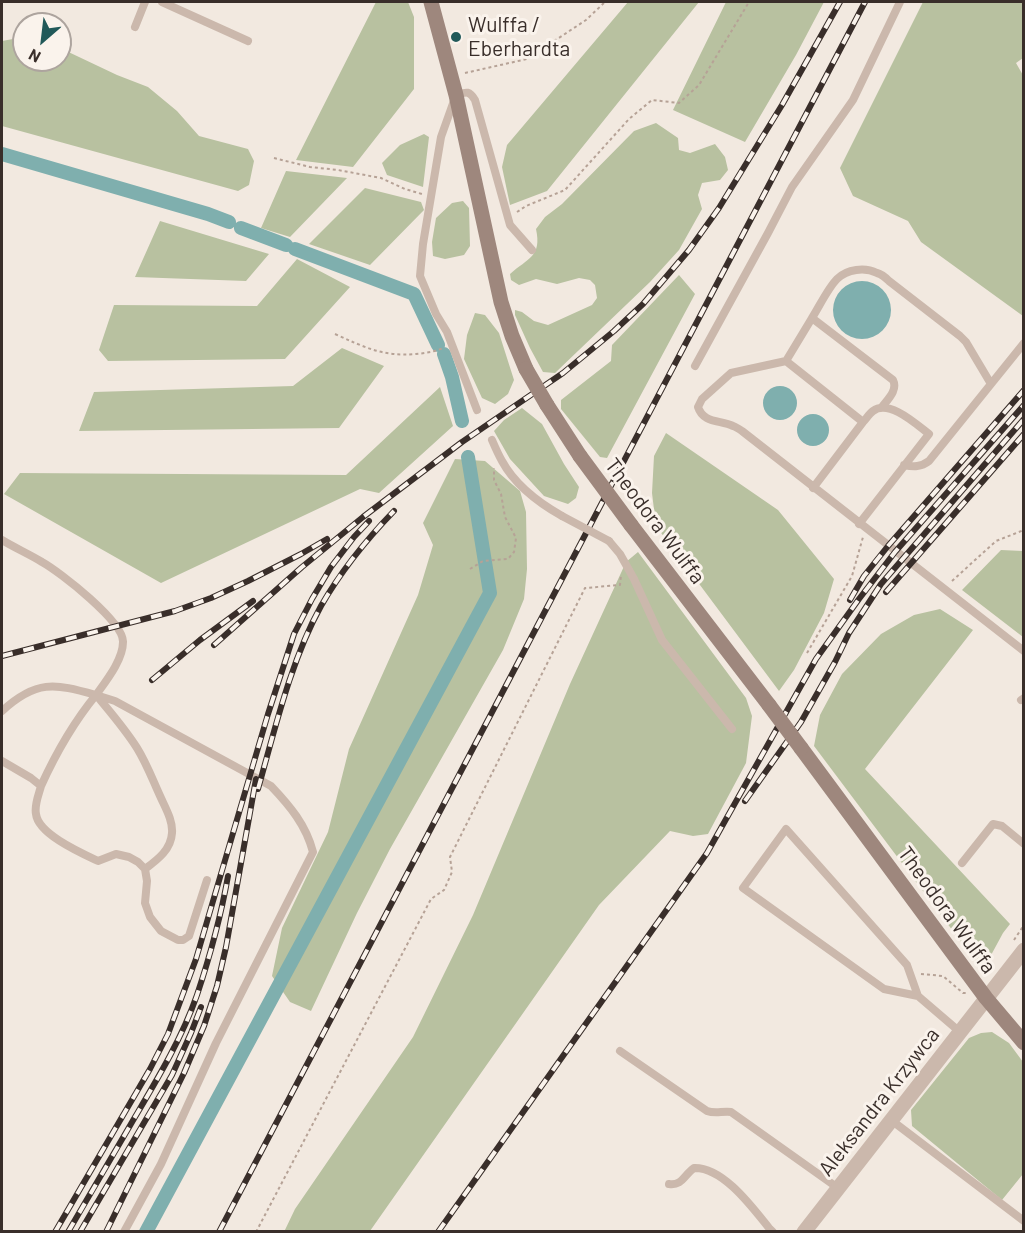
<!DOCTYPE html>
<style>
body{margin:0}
#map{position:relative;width:1025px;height:1233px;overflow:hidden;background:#f2e9e0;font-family:Barlow,sans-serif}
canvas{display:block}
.frame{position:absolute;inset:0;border:3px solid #392e2a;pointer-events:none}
.north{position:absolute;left:12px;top:12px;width:60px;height:60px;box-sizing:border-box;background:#faf3ec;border:2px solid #ada49e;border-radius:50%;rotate:208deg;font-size:16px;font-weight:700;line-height:24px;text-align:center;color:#392e2a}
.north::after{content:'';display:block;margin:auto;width:21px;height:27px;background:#215959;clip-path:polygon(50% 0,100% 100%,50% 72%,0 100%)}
</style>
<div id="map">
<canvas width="1025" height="1233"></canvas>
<div class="frame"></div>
<div class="north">N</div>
</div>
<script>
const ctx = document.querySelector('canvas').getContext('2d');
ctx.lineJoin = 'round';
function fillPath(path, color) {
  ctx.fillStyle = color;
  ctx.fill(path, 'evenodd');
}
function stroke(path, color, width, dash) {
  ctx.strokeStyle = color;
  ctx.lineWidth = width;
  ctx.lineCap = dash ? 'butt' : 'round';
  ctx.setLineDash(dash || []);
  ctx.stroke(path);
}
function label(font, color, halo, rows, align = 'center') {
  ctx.font = font + ' Barlow,sans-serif';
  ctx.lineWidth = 6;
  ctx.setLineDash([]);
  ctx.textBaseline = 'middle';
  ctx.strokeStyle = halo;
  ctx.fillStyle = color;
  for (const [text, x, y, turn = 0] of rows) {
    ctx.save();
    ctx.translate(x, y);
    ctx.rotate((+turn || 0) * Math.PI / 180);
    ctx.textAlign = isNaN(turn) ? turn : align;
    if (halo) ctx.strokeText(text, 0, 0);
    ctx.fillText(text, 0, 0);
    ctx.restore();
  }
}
const green = new Path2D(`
 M376,2H408L414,17V89L353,167L296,160Z
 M628,2H699L547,191L510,205L502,167L507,145Z
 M726,2H824L796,55L745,142L673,110Z
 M923,2H1023V58L1016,63L1024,77L1023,316L921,242L908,221L853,196L840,168Z
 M24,37V60H60V48L117,75L148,87L177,111L199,136L248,149L254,161L249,185L238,191L2,126V41Z
 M656,123L678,138L679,150L690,153L715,144L725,157L728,170L720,180L702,183L698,195L702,209L679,250L650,282L555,373L543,372L530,348L515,315V310L522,312L534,321L548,325L592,305L597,298L595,285L590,280L579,278L557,284L536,279L519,285L511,280L510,274C528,258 542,257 536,229L545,217L562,204L634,131Z
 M424,134L429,137L423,187L387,175L382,163L400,145Z
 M286,171L347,178L290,237L261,228Z
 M365,188L421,202L424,210L370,265L309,244Z
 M463,201L469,208L470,246L464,255L445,259L433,256L432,242L436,218L452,203Z
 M160,221L269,254L246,281L135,277Z
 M297,259L350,287L285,359L108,361L99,350L114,305L257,306Z
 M679,275L695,294L607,458L600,457L561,409V400L611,361L612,345Z
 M475,313L485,315L499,333L514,380L508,394L495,404L482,398L464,359L467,335Z
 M342,348L384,366L339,428L79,431L94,392L293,386Z
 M440,387L453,426L379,493L360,489L161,583L4,494L20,473L346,475Z
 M522,408L542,424L564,464L579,487L576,498L568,504L544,496L510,459L494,431L504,420Z
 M666,433L778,510L834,579L824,613L794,670L779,691L656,526L652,493L654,456Z
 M455,459L485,461L520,491L526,512L527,569L524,599L503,650L390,849L357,913L311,1011L290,1002L272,976L282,928L328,832L349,749L418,595L433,545L423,523Z
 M1001,550L1023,551V637L962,590Z
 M638,552L746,698L752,716L746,763L708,834L693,836L670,831L599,905L370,1231L284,1232L295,1209L413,1037L473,915L570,684L626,562Z
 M940,609L973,630L865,769L1010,924L1003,933L990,957L977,963L814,746L820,715L842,674L881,634L914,615Z
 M992,1032L1009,1043L1023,1062V1174L1002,1200L912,1126L911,1110L969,1038L981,1033Z`);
const water = new Path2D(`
 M833 310a29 29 0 1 1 58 0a29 29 0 1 1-58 0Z
 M763 403a17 17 0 1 1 34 0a17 17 0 1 1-34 0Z
 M797 430a16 16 0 1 1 32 0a16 16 0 1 1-32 0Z`);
const canal = new Path2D(`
 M2,154L208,214L229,222
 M241,228L286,245
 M295,249L414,294L438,345
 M444,354L452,377L462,421
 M146,1232L490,593L468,457`);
const path = new Path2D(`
 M465,73L527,59L586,20L605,2
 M274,158L310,167L338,170L381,178L405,189L422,194
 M517,212L526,206L565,190L629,119L652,100L679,103L699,85L749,2
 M335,334C364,347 383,357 416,354C425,353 434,352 443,348
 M470,569L483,561L508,559L514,552L516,538L505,517L501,494L494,480V468
 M952,581L996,541L1024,530
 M807,653L852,576L863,537
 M1014,940L1024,925
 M921,974L943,976L963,993H966
 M256,1232L431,899L444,890L452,872L450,857L585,588L620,585L621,575`);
const lane = new Path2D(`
 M162,2L248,41
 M135,27L145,2
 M812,318C819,307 828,288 837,279C847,269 865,267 877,273C881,274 886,278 889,281L960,336L966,342L991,384L929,461C921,467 914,467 904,465
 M786,361L812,318L893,380C898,390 888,399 882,407
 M695,366L768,233L792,187L853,100L900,2
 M991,384L1024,343
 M477,410L447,332L436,314L420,276L423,244L441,137L456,95C466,92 469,90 475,100L510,225L532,250
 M492,440C495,447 498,454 502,461C515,485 539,503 562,516
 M813,488L863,422
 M859,524L929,434C916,424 889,399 873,411C869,414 866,419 863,422L786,361L731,373L702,399L698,407C703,423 720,420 733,426C736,427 739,429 742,431L1024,651
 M2,540C15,548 29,554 42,562C60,572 124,622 123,642C123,660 106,681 96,695C54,683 36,680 2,711
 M609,541L620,554L634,579L662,640L732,729
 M97,696C111,713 125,729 137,748C147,764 153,781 161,798C166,809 173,821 172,833C171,850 157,860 145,869
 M1021,700L1024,698
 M2,761L31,778L41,786C39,794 34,805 36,814C38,834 81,853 98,861L116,854L129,857L138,862L145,869L147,881L145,903L150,917L161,931L178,940H183L189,936L207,880
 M41,786C56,753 73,723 96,695L115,701L271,786C290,806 306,825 313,852L216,1043L161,1164L124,1232
 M962,863L993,824L1002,826L1024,844
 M918,996L907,965L786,829L743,888L884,989L918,996L960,1032
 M620,1051L707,1111C715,1114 722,1111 731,1112L838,1188
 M891,1120L1024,1221
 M669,1184C682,1186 684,1175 694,1168C723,1167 752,1207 769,1228L773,1232`);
const street = new Path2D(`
 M804,1232L1024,950`);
const secondary = new Path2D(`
 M431,2L456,95L501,302L512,336L526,369
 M547,405L580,456
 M631,525L769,705
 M801,748L986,998L1024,1043`);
const rail = new Path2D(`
 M886,592L1024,434
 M850,600L864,576L888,546L1024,390
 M214,645L302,567L363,517L462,442L563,373L614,331L643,304L689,250L719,208L782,105L840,2
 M2,656L175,611L211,598L248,581L301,554L327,539
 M152,680L200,640L253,601
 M258,789C275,729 291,660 321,606C341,571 366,540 394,511
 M745,801L801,722L835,662L849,633L881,584L1024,419
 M55,1232L150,1069L168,1034L196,959L268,714L294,634L312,599L331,567L354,537L369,521
 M68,1232C91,1193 113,1155 135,1117C158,1078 182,1038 197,995C210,956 221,916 228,876
 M80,1232L172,1075L191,1033L201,1007
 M106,1232L184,1073L204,1026L217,986L226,947L256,779
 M219,1232L865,2
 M438,1232L707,853L816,659L859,599L895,552L1024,405`);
const laneBridge = new Path2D(`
 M562,516L609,541`);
const secondaryBridge = new Path2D(`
 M526,369L547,405
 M580,456L631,525
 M769,705L801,748`);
const markers = [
 [456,37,6,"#215959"]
];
const poiNames = [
 ["Wulffa /",468,25],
 ["Eberhardta",468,49]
];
const streetNames = [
 ["Theodora Wulffa",655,521,53],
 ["Theodora Wulffa",947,910,54],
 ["Aleksandra Krzywca",879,1102,-52]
];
fillPath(green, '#b8c1a0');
fillPath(water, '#7fafae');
stroke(canal, '#7fafae', 14);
stroke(path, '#b6a296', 2, [3, 3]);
stroke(lane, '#cbb8ac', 8);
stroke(street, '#cbb8ac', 15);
stroke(secondary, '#9e877d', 15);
stroke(rail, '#392e2a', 6);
stroke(rail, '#faf3ec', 4, [11]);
stroke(laneBridge, '#cbb8ac', 8);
stroke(secondaryBridge, '#9e877d', 15);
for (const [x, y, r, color] of markers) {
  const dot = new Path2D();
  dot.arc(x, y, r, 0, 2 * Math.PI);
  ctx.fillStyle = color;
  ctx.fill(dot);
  stroke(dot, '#faf3ec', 2);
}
label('21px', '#392e2a', '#faf3ec', poiNames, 'left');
label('21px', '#392e2a', '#faf3ec', streetNames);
</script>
